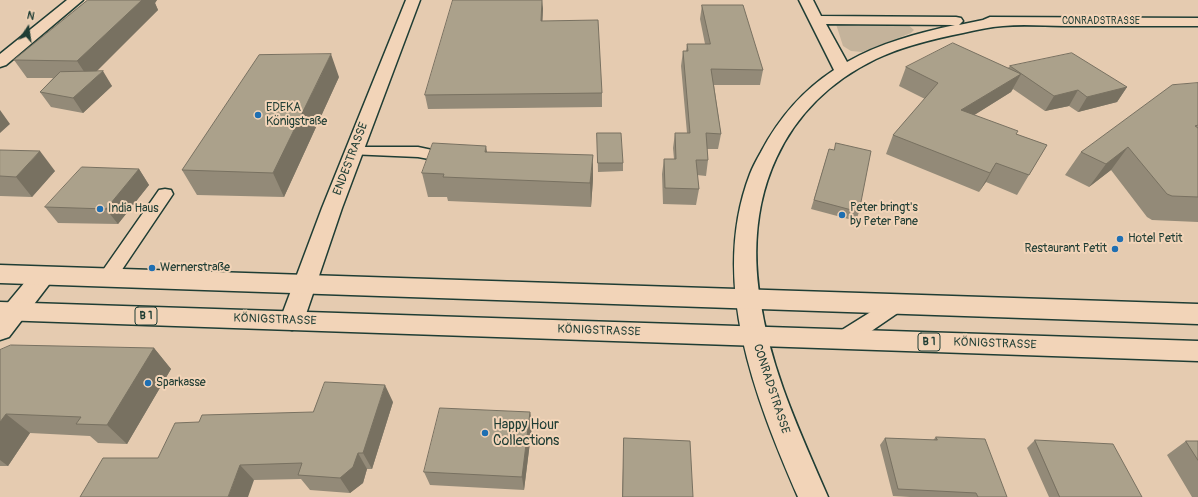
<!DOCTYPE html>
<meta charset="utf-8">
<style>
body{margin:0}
#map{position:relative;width:1198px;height:497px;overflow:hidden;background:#e5cbb0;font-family:Pangolin,sans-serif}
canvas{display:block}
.north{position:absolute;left:8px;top:8px;width:40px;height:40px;-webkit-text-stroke:3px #f2d4b8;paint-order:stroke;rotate:13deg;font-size:11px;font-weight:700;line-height:16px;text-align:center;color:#1f3d34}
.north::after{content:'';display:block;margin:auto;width:14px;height:18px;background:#1f3d34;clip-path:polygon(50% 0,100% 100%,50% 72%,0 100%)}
</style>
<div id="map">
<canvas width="1198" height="497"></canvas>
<div class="north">N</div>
</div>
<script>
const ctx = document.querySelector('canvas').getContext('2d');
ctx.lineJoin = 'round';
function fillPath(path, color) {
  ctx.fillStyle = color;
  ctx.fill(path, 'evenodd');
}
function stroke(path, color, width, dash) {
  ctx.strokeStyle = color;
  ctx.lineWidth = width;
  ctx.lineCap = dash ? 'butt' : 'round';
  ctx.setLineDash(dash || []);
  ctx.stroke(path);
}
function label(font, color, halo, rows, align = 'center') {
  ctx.font = font + ' Pangolin,sans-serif';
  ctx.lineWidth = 4;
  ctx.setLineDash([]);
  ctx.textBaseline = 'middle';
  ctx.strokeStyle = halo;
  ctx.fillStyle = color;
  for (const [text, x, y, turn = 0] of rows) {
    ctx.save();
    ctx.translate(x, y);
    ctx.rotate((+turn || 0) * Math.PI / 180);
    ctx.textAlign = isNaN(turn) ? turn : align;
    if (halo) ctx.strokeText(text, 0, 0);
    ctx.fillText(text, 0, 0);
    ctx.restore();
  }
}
const green = new Path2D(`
 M836,24H907L914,30L911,33L862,52L851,51L843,46Z`);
const service = new Path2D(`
 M354,147H418L456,155L458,158L456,161L451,163L418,157L349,154L347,151L349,148Z
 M165,189L171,190L173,194L113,283L107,285L101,283L98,278L101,273L159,190Z
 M899,296L905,298L908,303L905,308L851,345L844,347L837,345L834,339L837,333L893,298Z`);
const minor = new Path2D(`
 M67,0H83L6,65L0,67V54Z
 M406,0H420L342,208L304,320L301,327L292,330L283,327L280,320L322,208Z
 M799,0H813L821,16L956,17L961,18L963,21L959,25L983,20L990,17L1198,18V26C1154,26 1110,26 1065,26C1045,26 1024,24 1003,26C990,27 976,30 963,33C933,39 903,46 876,59C781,105 744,197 760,298C770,369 800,432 828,497H798C755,398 709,281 750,174C753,166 757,159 761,152C779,118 802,91 834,70ZM826,24L955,25C918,33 880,43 847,62Z
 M43,267L51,270L54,276L51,282L9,337L0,340V312L35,270Z`);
const primary = new Path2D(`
 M0,265L1198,304V324L0,283Z
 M0,302L1198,341V361L0,320Z`);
const wall = new Path2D(`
 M88,0H157L155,3L158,10L96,71L112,86L83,113L51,107L40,92L53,78H27L14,60Z
 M702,5L763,70L760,85H714L721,134L718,149H707L708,160L706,176L697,175L699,189L696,205L663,204L662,174L664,159H674L673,148L675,133H687L681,66L683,51H686L687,44H705L700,19Z
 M543,8L542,21L602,93V107L428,109L425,95Z
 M1010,66L1127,87L1117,102L1078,112L1069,106L1045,111L1013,89L1011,92L974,115L1016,134L1047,145L1017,195L986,182L979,192L886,154L893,135L925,99L899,86L906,67L1008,68Z
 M339,77L284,197L197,195L182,170Z
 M1198,83V222L1152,220L1147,217L1111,170L1089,187L1065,175L1081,152Z
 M597,133L623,163V171L598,172Z
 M829,149L859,212L856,221L811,209Z
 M0,150L55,171L32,197L0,196Z
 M487,152L593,179L591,207L448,201L447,197H428L422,173Z
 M139,169L149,185L118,224L58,223L45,207Z
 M154,348L171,369L127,444L98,443L90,436L30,433L8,466H0V350Z
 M393,402L372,469H367L363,483L350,493L310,490L301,479L254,480L158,458L313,412Z
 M530,412L532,426L524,490L430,485L424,472Z
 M936,437L1007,497H910L893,496L880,445L885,438L933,440Z
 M624,438L693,497H622Z
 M1035,440L1142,497H1049L1027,448Z
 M1186,441H1198V497H1192L1167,455Z`);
const shadedWall = new Path2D(`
 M142,0H157L155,3L158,10L89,79L77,61Z
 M542,0L543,8L542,34L541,21Z
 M331,54L339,77L284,197L273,173Z
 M103,71L112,86L83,113L73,98Z
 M1021,74L1011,92L952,129L961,110Z
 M1127,87L1117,102L1078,112L1087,97Z
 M1078,90L1069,106L1045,111L1054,96Z
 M0,110L10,124L0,133Z
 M486,146L490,169L485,152Z
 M1128,147L1111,170L1089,187L1106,164Z
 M40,151L55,171L32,197L16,177Z
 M593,155V179L591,207L590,183Z
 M996,163L986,182L979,192L990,173Z
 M139,169L149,185L118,224L106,209Z
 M154,348L171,369L127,444L107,425Z
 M385,385L393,402L372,469L363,453Z
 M530,412L532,426L524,490L522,477Z
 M6,414L30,433L8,466L0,460V422Z
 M358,453L367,469L363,483L350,493L340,478Z
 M240,465L254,480L248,497H228Z`);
const building = new Path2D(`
 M88,0H142L77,61L14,60Z
 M453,0H542L541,21L598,20L602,93L425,95Z
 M702,5H743L763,70L711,69L721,134L706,133L708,160H696L699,189L665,188L664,159H676L675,133H690L683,51H688L687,44H710Z
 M953,43L1021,74L961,110L1018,131L1016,134L1047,145L1029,175L996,163L990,173L893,135L938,83L906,67Z
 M1072,53L1127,87L1087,97L1078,90L1054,96L1010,66Z
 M331,54L273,173L182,170L259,55Z
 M103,71L73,98L40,92L60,72Z
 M1198,83V125L1195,126L1198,128V197L1172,196L1167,194L1128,147L1106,164L1081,152L1172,85Z
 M597,133H621L623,163H598Z
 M433,143L486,146L485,152L593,155L590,183L443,177L444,174L422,173Z
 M836,143L871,151L859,212L814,200L829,149L834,150Z
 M0,150L40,151L16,177L0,176Z
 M82,167L139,169L106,209L45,207Z
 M11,345L154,348L107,425L76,424L81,417L6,414L0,422V350Z
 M325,382L385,385L363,453H358L353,467L340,478L298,475L302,463L240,465L228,497H80L103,458H158L175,423L199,422L202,415L313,412Z
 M440,408L530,412L522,477L424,472Z
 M936,437L985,439L1007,497H978L976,493L898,489L885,438L937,440Z
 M624,438L690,441L693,497H623Z
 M1035,440L1113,444L1142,497H1060Z
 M1186,441H1198V460Z`);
const markers = [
 [258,115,4,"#1f6fb2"],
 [100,209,4,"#1f6fb2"],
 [842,215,4,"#1f6fb2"],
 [1120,239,4,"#1f6fb2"],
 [1115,249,4,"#1f6fb2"],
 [152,268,4,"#1f6fb2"],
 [148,383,4,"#1f6fb2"],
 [485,433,4,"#1f6fb2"]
];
const farStreetnames = [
 ["CONRADSTRASSE",1101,21]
];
const shields = [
 [146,316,22],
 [929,342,22]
];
const shieldNames = [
 ["B 1",146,316],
 ["B 1",929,342]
];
const poiNames = [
 ["EDEKA",266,108],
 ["Königstraße",266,122],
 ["Peter bringt's",850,208],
 ["by Peter Pane",850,222],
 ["India Haus",108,209],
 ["Hotel Petit",1128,239],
 ["Restaurant Petit",1107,249,"right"],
 ["Wernerstraße",160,268],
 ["Sparkasse",156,383]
];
const streetNames = [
 ["ENDESTRASSE",351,159,-69],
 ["KÖNIGSTRASSE",275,320,2],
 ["KÖNIGSTRASSE",599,331,2],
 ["KÖNIGSTRASSE",995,344,2],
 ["CONRADSTRASSE",771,389,72]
];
const nearPoinames = [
 ["Happy Hour",493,425],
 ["Collections",493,441]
];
fillPath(green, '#c4b39b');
stroke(service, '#1f3d34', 3);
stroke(minor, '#1f3d34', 3);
stroke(primary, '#1f3d34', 3);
fillPath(service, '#f2d4b8');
fillPath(minor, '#f2d4b8');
fillPath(primary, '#f2d4b8');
fillPath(wall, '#938a78');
fillPath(shadedWall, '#787161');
fillPath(building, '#aba18b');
stroke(building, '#787161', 1);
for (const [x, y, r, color] of markers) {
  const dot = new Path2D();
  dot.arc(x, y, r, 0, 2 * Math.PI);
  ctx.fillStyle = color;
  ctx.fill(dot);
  stroke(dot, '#f2d4b8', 1.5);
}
label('10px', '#1f3d34', '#f2d4b8', farStreetnames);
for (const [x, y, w] of shields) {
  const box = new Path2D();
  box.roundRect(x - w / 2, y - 9, w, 18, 3);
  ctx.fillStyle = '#f2d4b8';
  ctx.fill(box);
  stroke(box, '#1f3d34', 1);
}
label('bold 11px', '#1f3d34', null, shieldNames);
label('12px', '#1f3d34', '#f2d4b8', poiNames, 'left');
label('12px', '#1f3d34', '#f2d4b8', streetNames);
label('14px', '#1f3d34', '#f2d4b8', nearPoinames, 'left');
</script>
